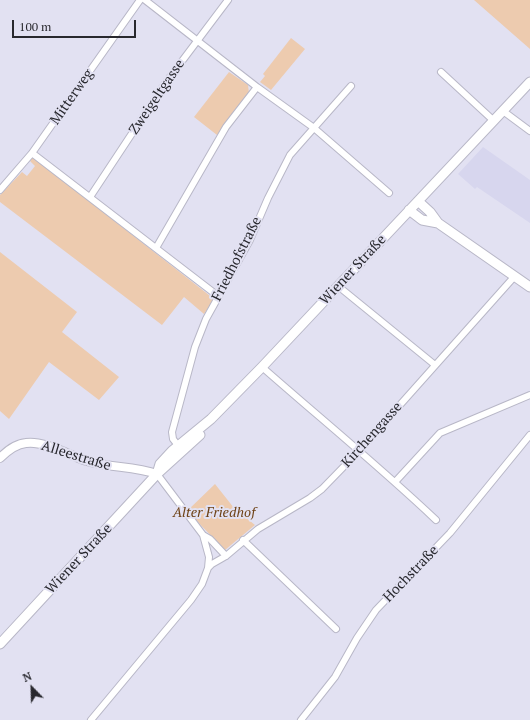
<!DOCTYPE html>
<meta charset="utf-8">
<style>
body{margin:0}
#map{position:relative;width:530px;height:720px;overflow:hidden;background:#e2e1f2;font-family:"PT Serif",serif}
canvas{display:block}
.north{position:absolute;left:12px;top:668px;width:40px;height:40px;-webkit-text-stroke:3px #e2e1f2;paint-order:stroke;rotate:337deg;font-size:11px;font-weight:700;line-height:16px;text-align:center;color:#28282e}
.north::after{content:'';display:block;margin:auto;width:14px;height:18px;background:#28282e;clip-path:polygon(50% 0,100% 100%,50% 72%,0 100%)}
.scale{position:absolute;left:12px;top:20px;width:124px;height:18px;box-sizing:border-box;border:2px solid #28282e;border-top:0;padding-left:5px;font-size:12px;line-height:14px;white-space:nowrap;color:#28282e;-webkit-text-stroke:3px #e2e1f2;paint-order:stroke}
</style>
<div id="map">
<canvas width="530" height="720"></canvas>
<div class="north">N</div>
<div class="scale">100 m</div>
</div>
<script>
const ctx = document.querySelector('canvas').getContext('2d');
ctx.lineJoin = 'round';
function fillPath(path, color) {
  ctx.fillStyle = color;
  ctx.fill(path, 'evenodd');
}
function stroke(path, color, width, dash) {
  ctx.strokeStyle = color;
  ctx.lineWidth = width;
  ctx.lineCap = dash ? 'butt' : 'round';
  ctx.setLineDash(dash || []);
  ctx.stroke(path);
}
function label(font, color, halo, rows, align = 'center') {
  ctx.font = font + ' "PT Serif",serif';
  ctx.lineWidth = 4;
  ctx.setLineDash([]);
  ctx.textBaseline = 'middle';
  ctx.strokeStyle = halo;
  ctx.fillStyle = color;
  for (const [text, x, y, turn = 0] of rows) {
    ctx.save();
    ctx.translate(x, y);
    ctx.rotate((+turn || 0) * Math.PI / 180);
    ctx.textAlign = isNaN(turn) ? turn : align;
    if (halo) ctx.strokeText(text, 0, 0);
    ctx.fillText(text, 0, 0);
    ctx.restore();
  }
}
const built = new Path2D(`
 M483,147L530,180V223L477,187L475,189L458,174Z`);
const green = new Path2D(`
 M474,0H530V49Z
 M291,38L305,49L271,90L260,82L265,76L263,74Z
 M229,72L248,85L249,93L217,135L194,117Z
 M33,157L214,299L204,314L184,297L162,325L0,202V195L22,172L27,176L35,166L30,161Z
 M0,252L77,312L62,332L119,377L99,400L49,362L9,419L0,411Z
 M215,484L234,508L255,525L225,550L187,511Z`);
const minor = new Path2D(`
 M145,0L257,87L314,128L389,193
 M441,72L494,121
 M503,111L530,131
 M32,153L218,296
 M0,190L32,153L140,0
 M90,197L164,85L228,0
 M156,248L226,127L257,87
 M338,286L435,365
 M262,367C320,418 380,467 436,520
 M180,448L173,439L172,432L195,347L206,319L250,240L268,198L290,155L351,86
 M157,474L203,535L209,557L208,568
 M395,482L440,433L530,395
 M203,535L210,539L226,556
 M243,540L336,629
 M91,720L191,600L202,584L208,568L212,564L226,556L258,529L310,498L322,489L358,452L514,277
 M301,720L335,677L357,638L376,610L450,533L530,435`);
const tertiary = new Path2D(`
 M0,458C7,451 15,444 26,443C43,440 71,456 87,461C111,468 134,466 157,474`);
const secondary = new Path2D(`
 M418,201L430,212L438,223L530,287
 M409,210L422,220L438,223
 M157,474L160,464L172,451L211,419L262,367L530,82
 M0,644L157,474L200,435`);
const streetNames = [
 ["Mitterweg",72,97,-55],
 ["Zweigeltgasse",157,97,-56],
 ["Friedhofstraße",237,259,-63],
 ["Wiener Straße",353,270,-47],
 ["Kirchengasse",372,435,-48],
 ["Alleestraße",76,456,17],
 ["Wiener Straße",79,559,-47],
 ["Hochstraße",411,574,-46]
];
const parkNames = [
 ["Alter Friedhof",214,513]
];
fillPath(built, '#d7d6ee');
fillPath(green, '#edcbaf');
stroke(minor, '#b8b7c7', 8);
stroke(tertiary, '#b8b7c7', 10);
stroke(secondary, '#b8b7c7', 11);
stroke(minor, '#fff', 6);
stroke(tertiary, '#fff', 8);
stroke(secondary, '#fff', 9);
label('14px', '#28282e', '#e2e1f2', streetNames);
label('italic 14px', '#6e4216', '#e2e1f2', parkNames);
</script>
